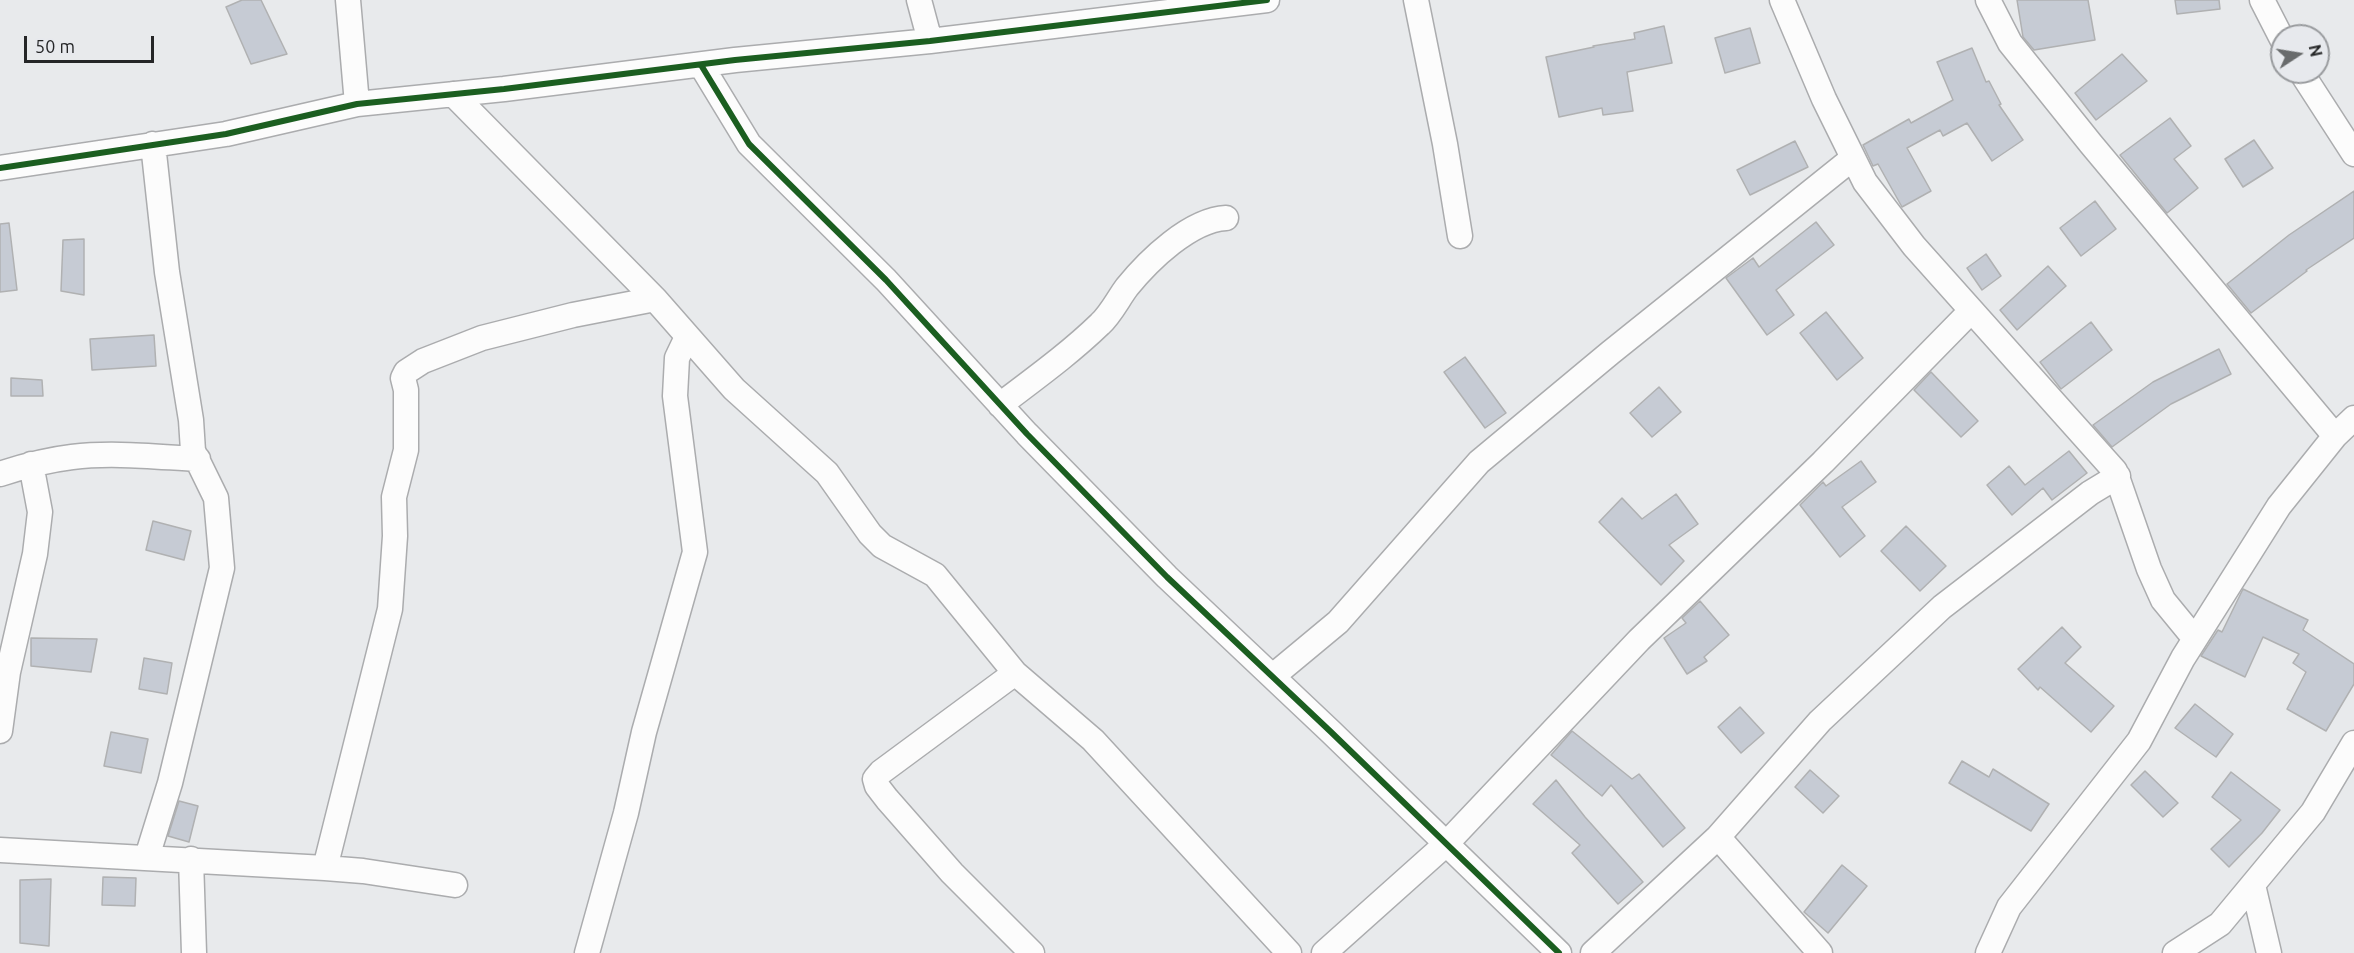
<!DOCTYPE html>
<style>
body{margin:0}
#map{position:relative;width:2354px;height:953px;overflow:hidden;background:#e8eaec;font-family:Ubuntu,sans-serif}
canvas{display:block}
.north{position:absolute;left:2270px;top:24px;width:60px;height:60px;box-sizing:border-box;background:#e7e9ed;border:2px solid #999b9e;border-radius:50%;rotate:78deg;font-size:16px;font-weight:700;line-height:24px;text-align:center;color:#252627}
.north::after{content:'';display:block;margin:auto;width:21px;height:27px;background:#696b6c;clip-path:polygon(50% 0,100% 100%,50% 72%,0 100%)}
.scale{position:absolute;left:24px;top:36px;width:130px;height:27px;box-sizing:border-box;border:3px solid #252627;border-top:0;padding-left:8px;font-size:18px;line-height:21px;white-space:nowrap;color:#252627;-webkit-text-stroke:4px #e7e9ed;paint-order:stroke}
</style>
<div id="map">
<canvas width="2354" height="953"></canvas>
<div class="north">N</div>
<div class="scale">50 m</div>
</div>
<script>
const ctx = document.querySelector('canvas').getContext('2d');
ctx.lineJoin = 'round';
function fillPath(path, color) {
  ctx.fillStyle = color;
  ctx.fill(path, 'evenodd');
}
function stroke(path, color, width, dash) {
  ctx.strokeStyle = color;
  ctx.lineWidth = width;
  ctx.lineCap = dash ? 'butt' : 'round';
  ctx.setLineDash(dash || []);
  ctx.stroke(path);
}
const building = new Path2D(`
 M242,0H261L287,54L251,64L226,7Z
 M2017,0H2088L2095,40L2034,50L2023,37Z
 M2175,0H2219L2220,9L2177,14Z
 M1664,26L1672,63L1627,72L1633,111L1603,115L1602,108L1559,117L1546,57L1594,47L1593,46L1635,39L1634,33Z
 M1750,28L1760,63L1725,73L1715,38Z
 M1972,48L1986,82L1989,81L2001,104L1999,105L2023,140L1992,161L1967,123L1943,136L1940,130L1907,148L1931,191L1902,207L1878,164L1873,166L1863,145L1909,119L1911,123L1953,100L1937,62Z
 M2122,54L2147,81L2096,120L2075,93Z
 M2170,118L2191,146L2174,159L2198,188L2167,213L2120,155Z
 M2254,140L2273,168L2243,187L2225,159Z
 M1795,141L1808,167L1750,195L1737,170Z
 M2354,191V238L2306,270L2307,271L2251,313L2227,284L2289,235Z
 M2095,201L2116,229L2081,256L2060,228Z
 M1816,222L1834,245L1776,290L1794,315L1767,335L1726,278L1753,258L1759,267Z
 M9,223L17,290L0,292V224Z
 M84,239V295L61,291L63,240Z
 M1986,254L2001,276L1982,290L1967,268Z
 M2048,266L2066,286L2017,330L2000,310Z
 M1826,312L1863,358L1837,380L1800,333Z
 M2091,322L2112,350L2061,389L2040,362Z
 M154,335L156,366L92,370L90,339Z
 M2219,349L2231,374L2171,404L2112,447L2093,425L2153,382Z
 M1465,357L1506,413L1485,428L1444,372Z
 M1931,372L1978,421L1961,437L1914,390Z
 M11,378L42,380L43,396H11Z
 M1659,387L1681,412L1652,437L1630,413Z
 M2069,451L2087,473L2052,500L2043,488L2012,515L1987,485L2009,466L2025,485Z
 M1861,461L1876,482L1842,507L1865,536L1840,557L1800,505L1823,482L1826,486Z
 M1676,494L1698,524L1669,545L1684,561L1661,585L1599,522L1622,498L1642,519Z
 M153,521L191,531L184,560L146,550Z
 M1906,526L1946,566L1920,591L1881,551Z
 M2243,589L2308,620L2303,630L2354,664V684L2326,731L2287,709L2306,672L2293,663L2299,654L2263,637L2245,677L2201,656L2218,630L2222,632Z
 M1700,601L1729,635L1704,657L1707,661L1687,674L1664,638L1686,623L1682,618Z
 M2062,627L2081,647L2065,663L2114,706L2091,732L2040,687L2038,690L2018,669Z
 M31,638L97,639L91,672L31,666Z
 M144,658L172,663L167,694L139,689Z
 M2195,704L2233,734L2216,757L2175,728Z
 M1740,707L1764,733L1741,753L1718,727Z
 M1572,731L1632,779L1639,774L1685,828L1663,847L1611,785L1602,796L1551,755Z
 M111,732L148,739L141,773L104,766Z
 M1962,761L1989,777L1993,769L2049,804L2031,831L1949,783Z
 M1810,770L1839,796L1823,813L1795,787Z
 M2145,771L2178,803L2163,817L2131,785Z
 M2231,772L2280,810L2262,833L2229,867L2211,849L2241,820L2212,797Z
 M1556,780L1585,817L1643,882L1618,904L1572,853L1580,845L1533,804Z
 M179,801L198,806L189,842L168,836Z
 M1842,865L1867,886L1828,933L1804,912Z
 M103,877L136,878L135,906L102,905Z
 M51,879L49,946L20,943V880Z`);
const minor = new Path2D(`
 M348,0L357,104
 M919,0L930,41
 M1416,0L1445,144L1460,236
 M1782,0L1824,99L1865,182L1914,246L2115,471L2149,569L2163,600L2195,639
 M1988,0L2010,43L2091,144L2335,436
 M2262,0L2282,39
 M701,65L749,144L886,280L1027,434L1167,577L1331,732L1559,953
 M2301,72L2354,154
 M453,94L655,299L734,389L827,473L870,534L882,546L935,575L1015,673L1093,740L1289,953
 M0,168L226,134L357,104L504,89L735,60L930,41L1267,0
 M1000,405C1034,379 1069,354 1100,324C1111,314 1118,299 1127,287C1149,260 1190,220 1226,218
 M0,474C24,466 47,460 72,457C113,452 157,457 198,459
 M1015,673L881,772L875,779L877,786L887,799L952,873L1032,953
 M1273,676L1338,622L1479,462L1610,353L1853,158
 M0,731L8,672L35,554L40,512L31,464
 M1718,837L1820,953
 M0,850L325,868L363,871L455,885
 M147,857L170,783L222,568L216,498L193,451L191,420L167,272L153,144
 M191,859L194,953
 M325,868L390,609L395,536L394,497L406,450V390L403,378L406,372L423,361L482,338L573,315L655,299
 M2253,885L2269,953
 M587,953L626,813L644,732L695,552L675,396L677,358L687,337
 M1324,953L1446,844L1639,640L1823,462L1971,311
 M1593,953L1718,837L1820,721L1942,607L2090,493L2118,476
 M1988,953L2009,907L2139,741L2183,658L2279,506L2335,436L2354,418
 M2175,953L2220,924L2313,812L2354,743`);
const cycleway = new Path2D(`
 M701,65L749,144L886,280L1027,434L1167,577L1331,732L1559,953
 M0,168L226,134L357,104L504,89L735,60L930,41L1267,0`);
fillPath(building, '#c6cbd4');
stroke(building, '#b0b1b2', 1.5);
stroke(minor, '#abacae', 27);
stroke(minor, '#fcfcfc', 24);
stroke(cycleway, '#1b5e20', 6);
</script>
